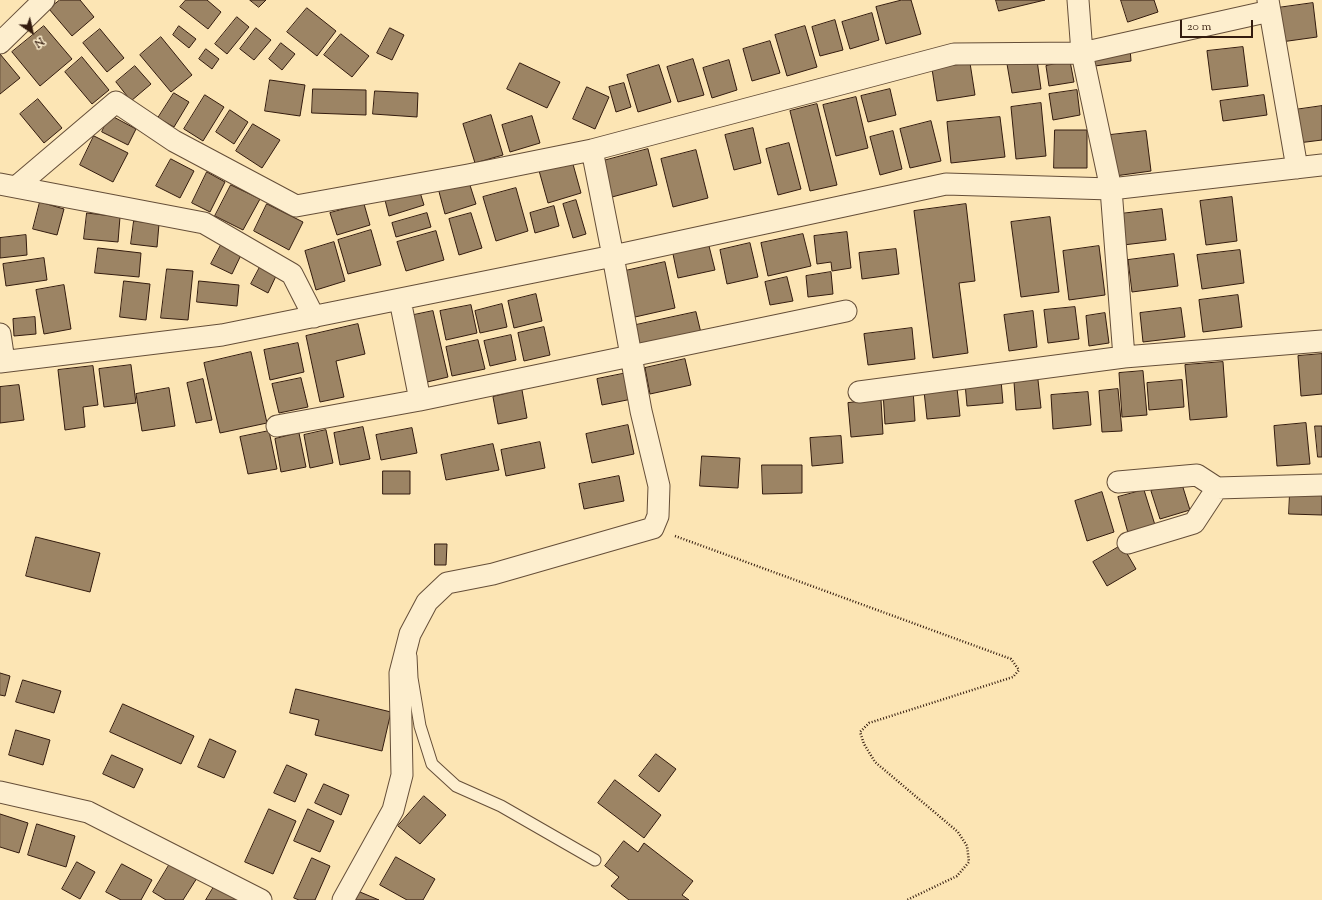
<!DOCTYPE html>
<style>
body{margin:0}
#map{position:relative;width:1322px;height:900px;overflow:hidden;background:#fce5b4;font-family:"Sorts Mill Goudy",serif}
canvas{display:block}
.north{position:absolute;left:12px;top:12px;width:40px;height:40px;-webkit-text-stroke:3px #fdeece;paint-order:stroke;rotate:146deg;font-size:11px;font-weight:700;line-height:16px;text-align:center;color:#331b0e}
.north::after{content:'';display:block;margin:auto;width:14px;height:18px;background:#331b0e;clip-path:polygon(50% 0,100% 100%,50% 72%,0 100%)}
.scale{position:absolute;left:1180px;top:20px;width:73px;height:18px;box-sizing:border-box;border:2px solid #331b0e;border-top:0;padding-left:5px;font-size:12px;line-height:14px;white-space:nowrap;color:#331b0e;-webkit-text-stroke:3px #fdeece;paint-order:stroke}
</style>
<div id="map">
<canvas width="1322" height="900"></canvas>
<div class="north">N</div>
<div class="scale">20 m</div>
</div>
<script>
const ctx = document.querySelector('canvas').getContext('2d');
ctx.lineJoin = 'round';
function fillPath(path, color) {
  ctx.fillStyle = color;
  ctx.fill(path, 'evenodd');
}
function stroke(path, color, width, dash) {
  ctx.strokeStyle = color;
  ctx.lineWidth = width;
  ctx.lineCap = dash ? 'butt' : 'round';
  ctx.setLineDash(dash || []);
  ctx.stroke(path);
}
const building = new Path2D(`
 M60,0H80L94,17L72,36L49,9Z
 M186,0H207L221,12L208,29L180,7Z
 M250,0H266L259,7Z
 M902,0H911L921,34L886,44L876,7Z
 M996,0H1045L999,11Z
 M1121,0H1154L1158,12L1128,22Z
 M1313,3L1317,37L1281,42L1277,8Z
 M307,8L336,31L317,56L287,32Z
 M872,13L879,40L850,49L842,22Z
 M237,17L249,27L227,54L215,44Z
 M835,20L843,50L820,56L812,27Z
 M44,26L72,59L40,86L12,52Z
 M179,26L196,39L189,48L173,35Z
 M805,26L817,67L787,76L775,35Z
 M256,28L271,40L254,60L240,49Z
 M390,28L404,35L392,60L377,53Z
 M100,29L124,58L107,72L83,43Z
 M341,34L369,56L352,77L324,55Z
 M161,37L192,75L171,92L140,55Z
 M770,41L780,73L752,81L743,49Z
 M281,43L295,54L282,70L269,59Z
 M1243,47L1248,86L1212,90L1207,51Z
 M1130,48L1131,61L1095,66L1093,53Z
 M206,49L219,59L212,69L199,59Z
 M0,54L20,78L0,94Z
 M82,57L109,90L92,104L65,72Z
 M693,59L704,95L678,102L667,67Z
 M729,60L737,90L712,98L703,68Z
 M1037,60L1041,89L1012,93L1007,64Z
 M1070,61L1074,82L1049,86L1046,66Z
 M520,63L560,82L547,108L507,89Z
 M970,63L975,95L937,101L932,69Z
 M659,65L671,102L638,112L627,75Z
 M135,66L151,84L131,101L116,82Z
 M270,80L305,85L300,116L265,111Z
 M624,83L631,107L616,112L609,87Z
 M587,87L609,97L595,129L573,119Z
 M313,89L366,90V115L312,113Z
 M890,89L896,115L868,122L861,96Z
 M1077,90L1080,115L1053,120L1049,94Z
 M375,91L418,93L417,117L373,114Z
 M174,93L189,102L174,127L158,118Z
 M205,95L224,107L203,141L184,129Z
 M1264,95L1267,115L1223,121L1220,101Z
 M856,97L868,148L836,156L823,105Z
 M38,99L62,128L44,143L20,114Z
 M1041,103L1046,156L1016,159L1011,107Z
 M817,104L837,185L810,191L790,111Z
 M1322,106V140L1298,143L1294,110Z
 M230,110L248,122L234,144L216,132Z
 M110,115L136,129L128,145L102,132Z
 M491,115L503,155L475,163L463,124Z
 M532,116L540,143L510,152L502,125Z
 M1000,117L1005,157L951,163L947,122Z
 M931,121L941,161L910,168L900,129Z
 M253,124L280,140L262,168L236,151Z
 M753,128L761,163L734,170L725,135Z
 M1055,130H1087V168H1054Z
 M893,131L902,169L880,175L870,137Z
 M1146,131L1151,171L1115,176L1110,135Z
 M94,136L128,153L113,182L80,165Z
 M789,143L801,189L778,195L766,149Z
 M648,149L657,185L612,197L603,161Z
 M696,150L708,198L673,207L661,159Z
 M571,157L581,193L548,203L538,167Z
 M171,159L194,171L180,198L156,186Z
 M207,172L225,182L210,212L192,203Z
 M468,179L476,204L445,214L438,188Z
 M231,185L260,199L243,230L215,216Z
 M516,188L528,231L496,241L483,197Z
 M419,189L424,205L389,216L385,200Z
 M1232,197L1237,241L1206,245L1200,201Z
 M576,200L586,234L573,238L563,204Z
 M40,202L64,209L57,235L33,229Z
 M267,204L303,222L289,250L254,231Z
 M364,204L370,225L337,235L330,213Z
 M966,204L975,281L959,283L968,353L933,358L914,211Z
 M554,206L559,226L535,233L530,213Z
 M1162,209L1166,240L1123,245L1120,214Z
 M87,213L120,217L118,242L84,239Z
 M427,213L431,227L396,237L392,223Z
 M471,213L482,248L459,255L449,219Z
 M1050,217L1059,292L1021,297L1011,222Z
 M134,221L159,224L157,247L131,244Z
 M371,230L381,265L348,274L338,240Z
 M436,231L444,260L406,271L397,242Z
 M847,232L851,268L832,271L831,262L817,264L814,236Z
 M803,234L811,266L768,276L761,243Z
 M26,235L27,255L0,258V238Z
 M334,242L345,281L316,290L305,251Z
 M750,243L758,277L727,284L720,250Z
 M221,245L241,255L232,274L211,264Z
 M709,246L715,270L678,278L673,254Z
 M1099,246L1105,295L1069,300L1063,251Z
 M98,248L141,253L139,277L95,273Z
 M896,249L899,274L862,279L859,253Z
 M1240,250L1244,283L1202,289L1197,255Z
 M1174,254L1178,286L1132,292L1128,260Z
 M44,258L47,280L6,286L3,264Z
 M665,262L675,308L635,317L625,271Z
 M260,267L276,276L268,293L251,284Z
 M167,269L193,271L188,320L161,318Z
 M831,272L833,294L808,297L806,276Z
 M787,277L793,301L770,305L765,282Z
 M124,281L150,284L146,320L120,317Z
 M199,281L239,285L237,306L197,302Z
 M64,285L71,329L44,334L36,290Z
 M536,294L542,321L514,328L508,301Z
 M1238,295L1242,327L1203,332L1199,300Z
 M502,304L507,327L480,333L475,311Z
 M471,305L477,333L446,340L440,311Z
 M1075,307L1079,339L1048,343L1044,310Z
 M1181,308L1185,337L1143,342L1140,313Z
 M433,311L448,377L423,383L409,316Z
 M1033,311L1037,347L1009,351L1004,315Z
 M696,312L701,333L640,346L636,325Z
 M1105,313L1109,343L1089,346L1086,316Z
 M35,317L36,334L14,336L13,319Z
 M358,324L365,354L336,361L344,397L320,402L306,336Z
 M544,327L550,355L524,361L518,333Z
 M912,328L915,359L868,365L864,334Z
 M511,335L516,360L490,366L484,341Z
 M478,340L485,369L452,376L446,347Z
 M298,343L304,372L270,380L264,350Z
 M251,352L267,423L220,433L204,363Z
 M1322,354V394L1301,396L1298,356Z
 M685,359L691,385L650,394L645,368Z
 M1223,362L1227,417L1190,420L1185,365Z
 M131,365L136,403L104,407L99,369Z
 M93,366L98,405L83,407L85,427L65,430L58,370Z
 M1143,371L1147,415L1122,417L1119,373Z
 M627,373L632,399L602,405L597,379Z
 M301,378L308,407L279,413L272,384Z
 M203,379L212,420L196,423L187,383Z
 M1001,380L1003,403L967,406L965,383Z
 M1038,380L1041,408L1016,410L1014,382Z
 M1182,380L1184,407L1149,410L1147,383Z
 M19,385L24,420L0,423V387Z
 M169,388L175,426L142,431L136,394Z
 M957,388L960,416L927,419L924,391Z
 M913,389L915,421L885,424L883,392Z
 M1118,389L1122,431L1102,432L1099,391Z
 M522,390L527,418L498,424L493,397Z
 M1088,392L1091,425L1053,429L1051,395Z
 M881,400L883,434L851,437L848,403Z
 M1306,423L1310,464L1277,466L1274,426Z
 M628,425L634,454L592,463L586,434Z
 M1315,426H1322V457H1318Z
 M363,427L370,459L340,465L334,433Z
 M412,428L417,453L381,460L376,435Z
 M326,430L333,463L310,468L304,435Z
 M269,431L277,469L248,474L240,437Z
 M299,433L306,467L281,472L275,439Z
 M841,436L843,463L812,466L810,438Z
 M540,442L545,468L506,476L501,450Z
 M493,444L499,470L446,480L441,455Z
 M702,456L740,458L738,488L700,486Z
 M762,465H802V493L763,494Z
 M383,471H410V494H383Z
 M619,476L624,501L584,509L579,484Z
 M1181,481L1190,510L1160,519L1151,491Z
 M1144,490L1155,525L1128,533L1118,497Z
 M1102,492L1114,532L1087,541L1075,501Z
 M1290,493L1322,494V515L1289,514Z
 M36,537L100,553L90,592L26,576Z
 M435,544H447L446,565H435Z
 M1122,545L1136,569L1107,586L1093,562Z
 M0,673L10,676L5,696L0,695Z
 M23,680L61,691L54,713L16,702Z
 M296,689L391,712L382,751L315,735L319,720L290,713Z
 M123,704L194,736L181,764L110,732Z
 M16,730L50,740L43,765L9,755Z
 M210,739L236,751L224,778L198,767Z
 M656,754L676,769L659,792L639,776Z
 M112,755L143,769L134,788L103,774Z
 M287,765L307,774L295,802L274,793Z
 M615,780L661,815L644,838L598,803Z
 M324,784L349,795L341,815L315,803Z
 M424,796L446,815L420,844L398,826Z
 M269,809L296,821L273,874L245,862Z
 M308,809L334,821L320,852L294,841Z
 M0,814L28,823L19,853L0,847Z
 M37,824L75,836L66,867L28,855Z
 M624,841L638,852L644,843L693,881L682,895L689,900H629L611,886L619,877L605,866Z
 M396,857L435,879L423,900H407L380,885Z
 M312,858L330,866L315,900H299L294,898Z
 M77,862L95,872L80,899L62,889Z
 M171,862L197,878L183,900H166L153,892Z
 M122,864L152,880L141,900H121L106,892Z
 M215,885L239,900H206Z
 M360,892L379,900H356Z`);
const path = new Path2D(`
 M675,536L1011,659L1019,670L1013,677L869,723L860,732L864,744L875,762L958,832L967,846L969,862L957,876L907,900`);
const service = new Path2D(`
 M411,656L412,678L420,726L432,764L456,786L501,806L595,860`);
const minor = new Path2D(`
 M1078,0L1082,53L1111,189L1124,357
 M1268,0L1297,168
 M0,43L44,0
 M0,184L204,223L292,274L314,317
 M16,187L116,102L174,141L296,206L468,175L592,150L954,54L1082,53L1270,11
 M400,300L420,400
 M0,334L4,361
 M0,362L222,335L613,256L946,184L1111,189L1322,165
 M859,392L1124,357L1322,341
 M277,426L420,400L846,311
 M1118,482L1197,475L1217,488L1322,485
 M1128,543L1194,523L1217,488
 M0,792L88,812L261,900
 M343,900L393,810L402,775L400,673L410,634L427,602L447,583L493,574L653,528L658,516L659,486L641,411L613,256L592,150`);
fillPath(building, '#9c8464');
stroke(building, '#331b0e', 1);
stroke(service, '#654e38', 13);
stroke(minor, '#654e38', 23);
stroke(path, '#331b0e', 2.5, [1, 2]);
stroke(service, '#fdeece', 11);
stroke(minor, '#fdeece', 21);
</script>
